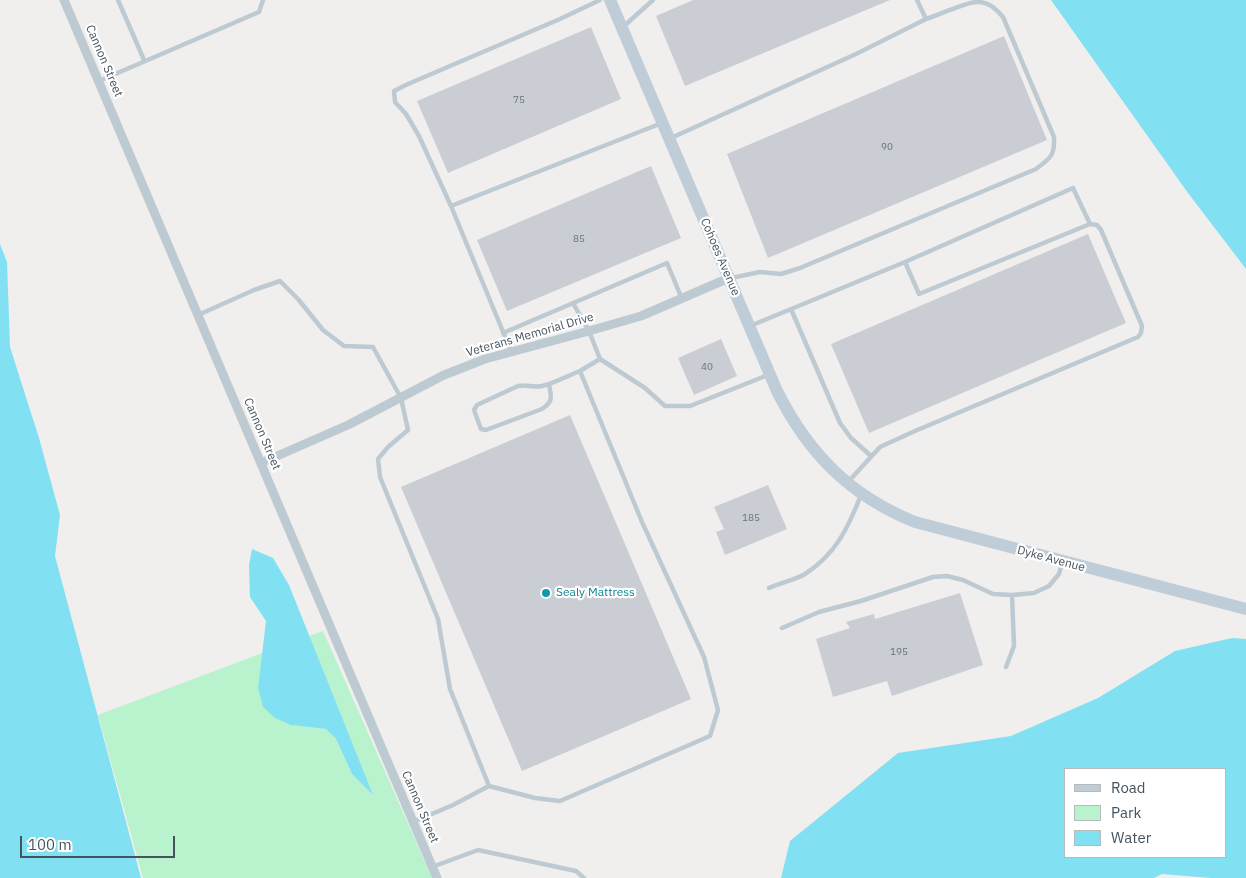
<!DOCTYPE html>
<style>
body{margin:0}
#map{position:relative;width:1246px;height:878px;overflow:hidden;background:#f1eeee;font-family:"IBM Plex Sans",sans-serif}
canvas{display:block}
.legend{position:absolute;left:1064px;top:768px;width:162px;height:90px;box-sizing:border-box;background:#fff;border:1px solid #b5babf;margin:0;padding:6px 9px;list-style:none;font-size:15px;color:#45535e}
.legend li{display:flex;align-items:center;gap:10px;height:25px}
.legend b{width:25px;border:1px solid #b5babf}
.scale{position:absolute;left:20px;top:836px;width:155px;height:22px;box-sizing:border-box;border:2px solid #45535e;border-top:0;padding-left:6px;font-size:15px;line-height:18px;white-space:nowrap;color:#45535e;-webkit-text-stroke:4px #fff;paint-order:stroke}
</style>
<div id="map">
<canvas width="1246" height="878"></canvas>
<ul class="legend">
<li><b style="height:6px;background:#bfcdd9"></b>Road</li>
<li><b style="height:14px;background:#b9f3cd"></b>Park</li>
<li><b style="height:14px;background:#82e0f3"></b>Water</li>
</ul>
<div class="scale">100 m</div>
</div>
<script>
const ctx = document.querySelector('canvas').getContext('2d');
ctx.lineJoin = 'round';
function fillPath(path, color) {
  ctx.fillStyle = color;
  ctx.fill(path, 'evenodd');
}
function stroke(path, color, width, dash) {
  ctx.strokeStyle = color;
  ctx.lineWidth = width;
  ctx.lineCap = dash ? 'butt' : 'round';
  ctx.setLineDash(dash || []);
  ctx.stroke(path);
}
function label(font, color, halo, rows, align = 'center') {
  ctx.font = font + ' "IBM Plex Sans",sans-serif';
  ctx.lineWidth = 4.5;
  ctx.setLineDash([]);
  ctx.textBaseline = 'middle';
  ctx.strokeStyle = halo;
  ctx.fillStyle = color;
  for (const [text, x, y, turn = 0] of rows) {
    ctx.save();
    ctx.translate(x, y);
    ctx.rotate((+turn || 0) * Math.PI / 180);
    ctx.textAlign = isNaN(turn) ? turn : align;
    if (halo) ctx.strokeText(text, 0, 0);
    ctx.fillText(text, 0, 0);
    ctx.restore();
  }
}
const green = new Path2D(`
 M323,631L432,878H143L98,715L262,653V661L291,725L326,729L336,739L352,774L372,794L309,636Z`);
const water = new Path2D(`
 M1051,0H1246V269L1188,193Z
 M0,244L7,262L10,347L39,438L60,515L55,556L141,878H0Z
 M252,549L273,558L289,585L373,795L352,774L336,739L326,729L291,725L275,718L263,707L258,688L266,621L250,597L249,565Z
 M1232,638L1246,639V878H1211L1162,874L1154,878H781L790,841L898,753L1011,736L1098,698L1175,651ZM1065,769H1225V857H1065Z`);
const building = new Path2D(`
 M693,0H890L685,86L656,16Z
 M591,27L621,99L448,173L417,101Z
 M1004,36L1047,140L768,258L727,154Z
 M651,166L681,238L507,311L477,240Z
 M1088,234L1126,323L869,433L831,344Z
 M721,339L737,376L694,395L678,358Z
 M570,415L691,699L522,771L401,487Z
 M768,485L787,529L725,555L716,532L724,529L714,507Z
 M960,593L983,665L892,696L887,681L833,697L816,639L850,628L846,622L874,614L875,619Z`);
const lane = new Path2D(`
 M118,0L144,60
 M624,26L653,0
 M99,81L259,12L263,0
 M671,138L856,54L926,19
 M451,206L662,123
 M905,262L1073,188L1090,224
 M731,278L760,272L781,274L800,268L1036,169C1051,158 1055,155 1054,137L1003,17C996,9 988,1 976,2C967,2 936,16 926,19L917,0
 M791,309L840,423L851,438L871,456
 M198,315L254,290L280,281L298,299L323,330L344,346L373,347L401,398L408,430L388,447L378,459L380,477L438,619L450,689L489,786L453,805L413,822
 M750,326L905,262L919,294L1090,224L1097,225L1101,230L1142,326L1141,333L1138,337L915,431L880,447L848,482
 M503,333L667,263L682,299
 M511,351L451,206L419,136L406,114L395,102L394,91L408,84L560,19L600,0
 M600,359L645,388L665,406H690L768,375
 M549,384C551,397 554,401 542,409L486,430L481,429L474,410L477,405L518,386C527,384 533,388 542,386C555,383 567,376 580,371
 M769,588C780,583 795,580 805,574C836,554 848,528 861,495
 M782,628L819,612L861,601L933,577L947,576L963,580L993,594L1012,595L1034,593L1049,586L1059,574L1062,563
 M1006,667L1014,646L1012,595
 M489,786L535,798L560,801L710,736L718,710L704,657L642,522L580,371L600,359L589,331L573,303
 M432,867L478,850L576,871L584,878`);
const street = new Path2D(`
 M64,0L437,878
 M261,463L348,425L444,375L485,359L589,331L641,316L729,278`);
const secondary = new Path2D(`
 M610,0L777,391C808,453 850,496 915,522L1246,609`);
const markers = [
 [546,593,5,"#0f9aa8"]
];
const numberNames = [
 ["75",519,100],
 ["90",887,147],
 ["85",579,239],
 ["40",707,367],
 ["185",751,518],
 ["195",899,652]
];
const streetNames = [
 ["Cannon Street",104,61,67],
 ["Cohoes Avenue",720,257,67],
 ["Veterans Memorial Drive",530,335,-16],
 ["Cannon Street",262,434,67],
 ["Dyke Avenue",1051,559,15],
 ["Cannon Street",420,807,67]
];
const cultureNames = [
 ["Sealy Mattress",556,593]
];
fillPath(green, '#b9f3cd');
fillPath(water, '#82e0f3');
fillPath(building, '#caced4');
stroke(lane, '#becad2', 4.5);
stroke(street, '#becad2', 9);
stroke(secondary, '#bfcdd9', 12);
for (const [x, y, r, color] of markers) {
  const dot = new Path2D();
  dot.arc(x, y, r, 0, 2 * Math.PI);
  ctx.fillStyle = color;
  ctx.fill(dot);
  stroke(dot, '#fff', 2);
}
label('10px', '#66727c', null, numberNames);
label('12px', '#45535e', '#fff', streetNames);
label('12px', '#0d838f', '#fff', cultureNames, 'left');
</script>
